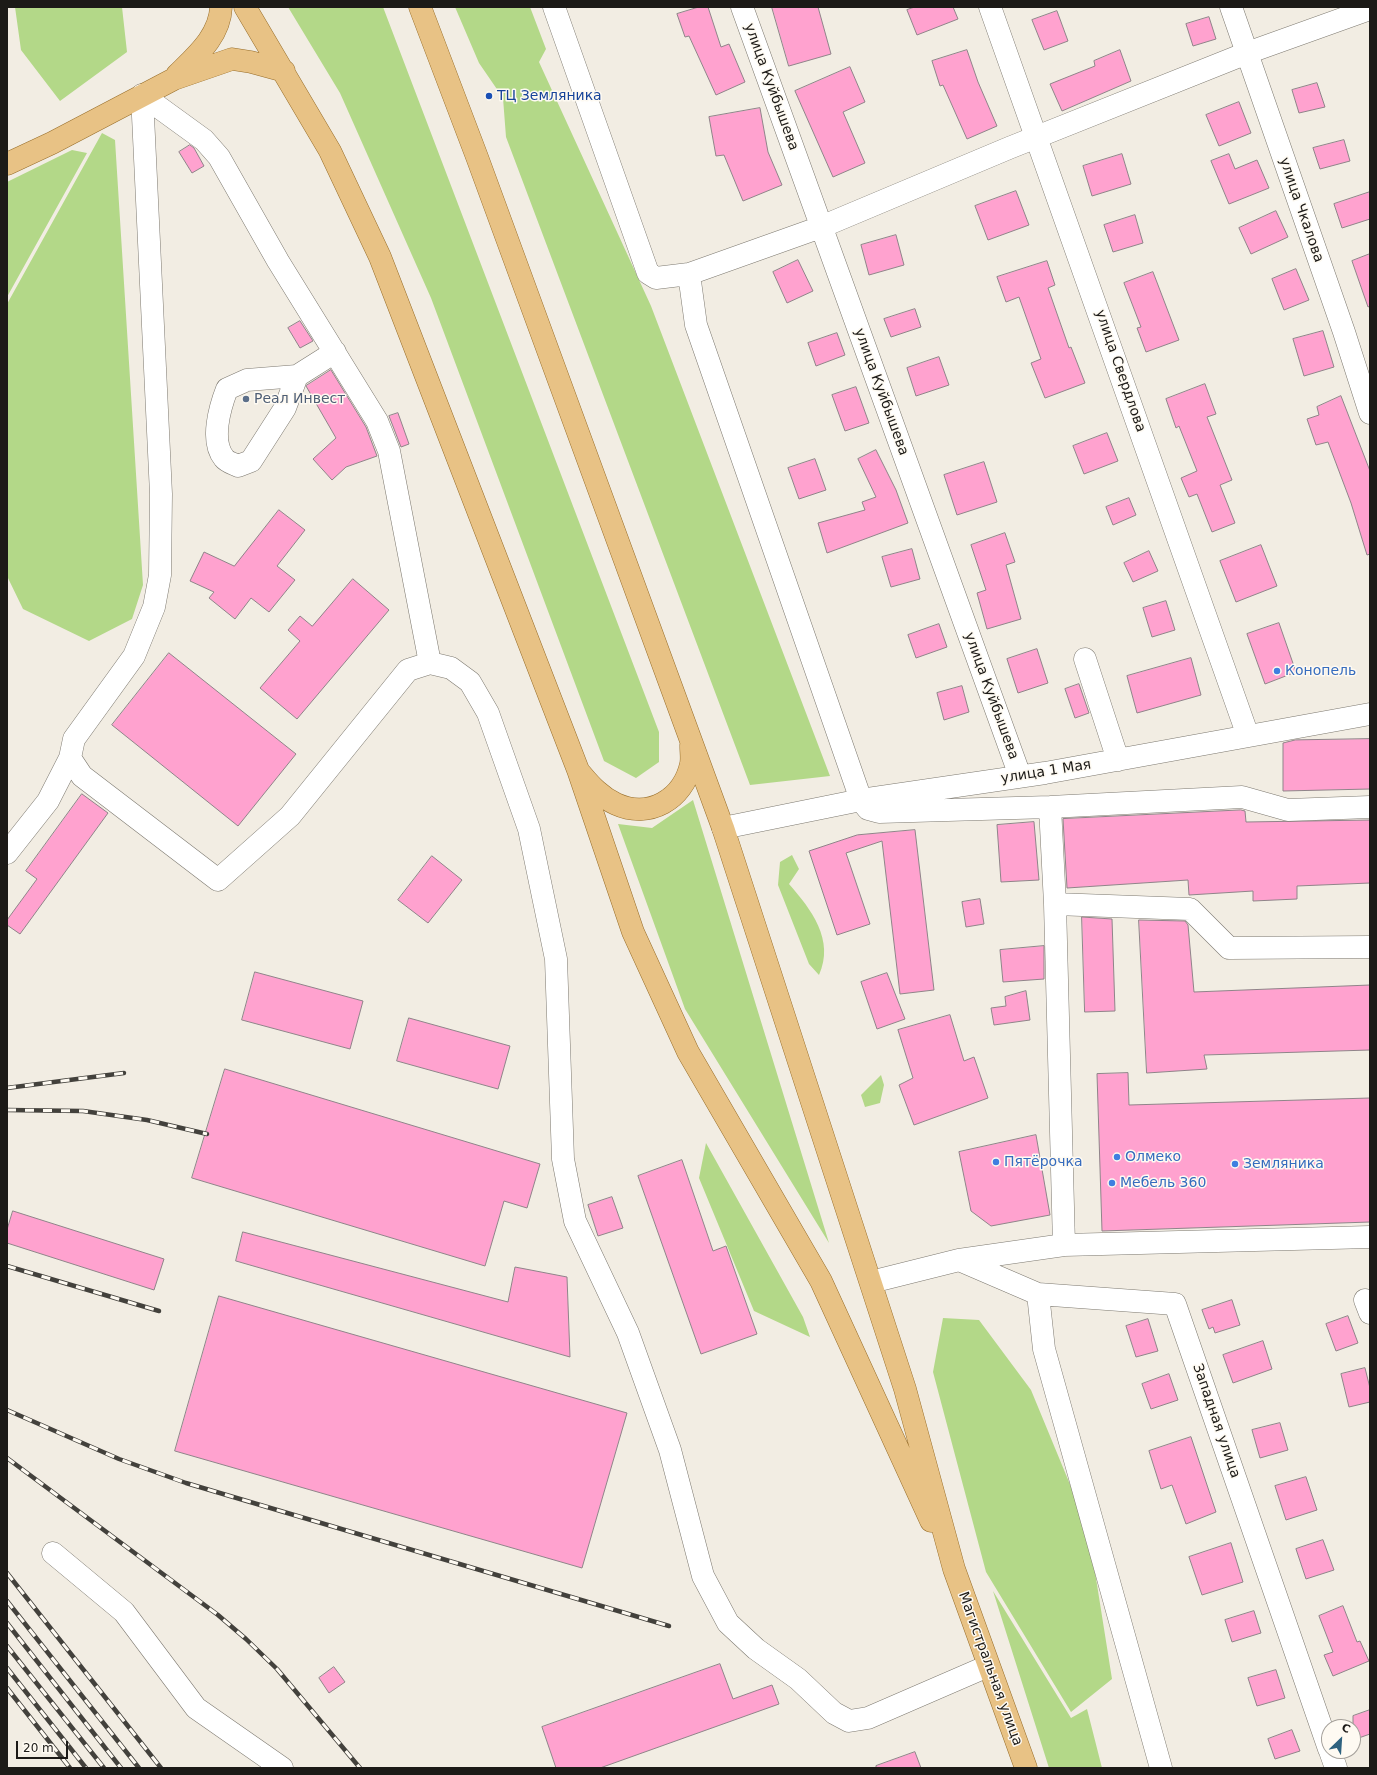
<!DOCTYPE html>
<meta charset="utf-8">
<style>
body{margin:0}
#map{position:relative;width:1377px;height:1775px;overflow:hidden;background:#f2ede3;font-family:"DejaVu Sans",sans-serif}
canvas{display:block}
.frame{position:absolute;inset:0;border:8px solid #1c1a17;pointer-events:none}
.north{position:absolute;left:1321px;top:1719px;width:40px;height:40px;box-sizing:border-box;background:#fefaf2;border:1px solid #a4a09a;border-radius:50%;rotate:25deg;font-size:11px;font-weight:700;line-height:16px;text-align:center;color:#1c1a17}
.north::after{content:'';display:block;margin:auto;width:14px;height:18px;background:#2e627f;clip-path:polygon(50% 0,100% 100%,50% 72%,0 100%)}
.scale{position:absolute;left:16px;top:1741px;width:52px;height:18px;box-sizing:border-box;border:2px solid #1c1a17;border-top:0;padding-left:5px;font-size:12px;line-height:14px;white-space:nowrap;color:#1c1a17;-webkit-text-stroke:3px #fefaf2;paint-order:stroke}
</style>
<div id="map">
<canvas width="1377" height="1775"></canvas>
<div class="frame"></div>
<div class="north">С</div>
<div class="scale">20 m</div>
</div>
<script>
const ctx = document.querySelector('canvas').getContext('2d');
ctx.lineJoin = 'round';
function fillPath(path, color) {
  ctx.fillStyle = color;
  ctx.fill(path, 'evenodd');
}
function stroke(path, color, width, dash) {
  ctx.strokeStyle = color;
  ctx.lineWidth = width;
  ctx.lineCap = dash ? 'butt' : 'round';
  ctx.setLineDash(dash || []);
  ctx.stroke(path);
}
function label(font, color, halo, rows, align = 'center') {
  ctx.font = font + ' "DejaVu Sans",sans-serif';
  ctx.lineWidth = 3;
  ctx.setLineDash([]);
  ctx.textBaseline = 'middle';
  ctx.strokeStyle = halo;
  ctx.fillStyle = color;
  for (const [text, x, y, turn = 0] of rows) {
    ctx.save();
    ctx.translate(x, y);
    ctx.rotate((+turn || 0) * Math.PI / 180);
    ctx.textAlign = isNaN(turn) ? turn : align;
    if (halo) ctx.strokeText(text, 0, 0);
    ctx.fillText(text, 0, 0);
    ctx.restore();
  }
}
const green = new Path2D(`
 M15,7H122L127,52L60,101L21,50Z
 M288,7H383L659,732V762L636,778L604,761L431,298L340,93Z
 M455,7H530L546,49L539,62L651,306L830,776L750,785L506,137L503,98L479,63Z
 M102,133L115,140L143,585L132,619L89,641L23,609L7,576V304Z
 M72,150L87,153L7,297V182Z
 M693,800L829,1243L685,1009L618,824L652,828Z
 M792,855L799,869L789,884C811,909 835,940 819,975L809,964L778,885L780,862Z
 M881,1075L884,1085L880,1103L865,1107L861,1095Z
 M706,1143L803,1317L810,1337L754,1311L699,1178Z
 M943,1318L979,1320L1031,1390L1088,1528L1112,1679L1071,1712L986,1572L933,1372Z
 M993,1591L1071,1718L1087,1709L1102,1768H1049Z`);
const building = new Path2D(`
 M699,7H708L721,47L729,44L745,82L716,95L689,36L685,37L677,14Z
 M772,7H818L831,54L789,66Z
 M915,7H953L958,19L917,35L907,10Z
 M1057,11L1068,41L1044,50L1032,20Z
 M1209,17L1216,39L1193,46L1186,24Z
 M967,50L978,82L997,126L967,139L943,85L940,86L932,61Z
 M1120,50L1131,81L1062,111L1050,84L1095,66L1094,61Z
 M850,67L865,102L843,112L865,163L833,177L795,91Z
 M1317,83L1325,107L1299,113L1292,90Z
 M1239,102L1251,133L1219,146L1206,115Z
 M760,108L768,152L782,185L743,201L724,155L716,156L709,117Z
 M1344,140L1350,161L1320,169L1313,148Z
 M190,145L194,148L204,166L192,173L179,152Z
 M1122,154L1131,184L1092,196L1083,166Z
 M1229,154L1235,169L1257,160L1269,188L1229,204L1211,161Z
 M1016,191L1029,225L988,240L975,206Z
 M1370,192V219L1342,228L1334,204Z
 M1276,211L1288,237L1251,254L1239,228Z
 M1135,215L1143,243L1113,252L1104,225Z
 M896,235L904,265L869,275L861,245Z
 M1370,254V306L1368,307L1352,261Z
 M798,260L813,291L787,303L773,272Z
 M1047,261L1055,285L1048,288L1069,348L1071,347L1085,383L1045,398L1031,363L1041,359L1019,297L1006,302L997,277Z
 M1296,269L1309,300L1284,310L1272,279Z
 M1153,272L1179,340L1146,352L1137,328L1141,327L1124,283Z
 M915,309L921,327L891,337L884,319Z
 M300,321L313,341L300,348L288,328Z
 M1323,331L1334,367L1304,376L1293,339Z
 M837,333L845,355L816,366L808,343Z
 M939,357L949,385L916,396L907,368Z
 M331,370L366,427L377,456L346,467L332,480L313,459L336,438L306,386Z
 M1205,384L1216,414L1207,417L1232,480L1220,485L1235,523L1212,532L1197,494L1189,497L1181,478L1197,471L1179,426L1176,428L1166,399Z
 M856,387L869,423L845,431L832,395Z
 M1341,396L1370,471V554L1367,555L1351,503L1328,442L1316,445L1307,419L1319,415L1317,407Z
 M398,413L409,444L401,447L389,416Z
 M1107,433L1118,461L1084,474L1073,446Z
 M876,450L896,490L908,523L827,553L818,523L865,510L862,502L876,497L858,459Z
 M815,459L826,490L799,499L788,468Z
 M984,462L997,502L957,515L944,475Z
 M1129,498L1136,515L1113,525L1106,507Z
 M279,510L305,530L277,566L295,580L269,612L251,598L235,619L209,598L214,592L190,581L204,552L234,566Z
 M1005,533L1015,562L1006,565L1021,619L987,629L977,593L986,590L971,545Z
 M1261,545L1277,586L1236,602L1220,561Z
 M912,549L920,579L891,587L882,557Z
 M1149,551L1158,571L1133,582L1124,563Z
 M353,579L389,610L297,719L260,688L300,641L288,630L300,616L312,626Z
 M1166,601L1175,630L1152,637L1143,608Z
 M1279,623L1296,672L1265,684L1247,634Z
 M939,624L947,647L916,658L908,635Z
 M1037,649L1048,683L1018,693L1007,659Z
 M169,653L296,754L238,826L112,725Z
 M1191,658L1201,695L1137,713L1127,676Z
 M1079,684L1089,713L1075,718L1065,689Z
 M962,686L969,712L944,720L937,693Z
 M1370,739V789L1283,791V743L1295,740Z
 M82,794L108,813L20,934L7,925V920L37,879L26,871Z
 M1241,810L1245,811L1246,822L1370,820V883L1297,886V899L1253,901V891L1189,895L1188,880L1067,888L1063,819Z
 M1034,822L1039,880L1001,882L997,825Z
 M915,830L934,990L900,994L882,841L846,853L870,924L837,935L809,851L857,835Z
 M432,856L462,880L428,923L398,900Z
 M980,899L984,924L966,927L962,902Z
 M1082,917L1112,919L1115,1011L1085,1012Z
 M1139,920L1185,921L1188,925L1194,992L1370,985V1050L1204,1055L1207,1069L1147,1073Z
 M1044,946V979L1003,982L1000,950Z
 M255,972L363,1001L350,1049L242,1020Z
 M887,973L905,1019L877,1029L861,982Z
 M1026,991L1030,1020L994,1025L991,1008L1006,1006L1005,997Z
 M950,1015L964,1061L974,1057L988,1098L914,1125L899,1085L913,1078L898,1030Z
 M409,1018L510,1046L498,1089L397,1061Z
 M225,1069L540,1164L527,1208L504,1201L485,1266L192,1178Z
 M1128,1073L1129,1105L1370,1098V1222L1102,1231L1097,1074Z
 M1036,1135L1050,1215L991,1226L971,1211L959,1152Z
 M682,1160L713,1251L726,1246L757,1334L701,1354L638,1176Z
 M612,1197L623,1228L598,1236L588,1205Z
 M13,1211L164,1259L154,1290L7,1243V1230Z
 M243,1232L508,1302L515,1267L567,1277L570,1357L236,1261Z
 M219,1296L627,1413L582,1568L175,1451Z
 M1232,1300L1240,1325L1215,1333L1213,1327L1209,1329L1202,1310Z
 M1348,1316L1358,1343L1336,1351L1326,1324Z
 M1148,1319L1158,1351L1136,1357L1126,1326Z
 M1263,1341L1272,1369L1233,1383L1223,1355Z
 M1365,1368L1370,1388V1402L1349,1407L1341,1374Z
 M1169,1374L1178,1400L1151,1409L1142,1384Z
 M1280,1423L1288,1450L1260,1458L1252,1430Z
 M1191,1437L1216,1512L1186,1524L1172,1485L1161,1489L1149,1451Z
 M1306,1477L1317,1510L1286,1520L1275,1486Z
 M1323,1540L1334,1570L1306,1579L1296,1549Z
 M1231,1543L1243,1582L1202,1595L1189,1557Z
 M1343,1606L1357,1642L1360,1641L1369,1661L1333,1676L1324,1655L1333,1652L1319,1616Z
 M1254,1611L1261,1633L1232,1642L1225,1620Z
 M720,1664L733,1699L772,1685L779,1704L600,1768H556L542,1727Z
 M334,1667L345,1682L329,1693L319,1678Z
 M1276,1670L1285,1698L1257,1706L1248,1678Z
 M1370,1710V1734L1353,1740V1716Z
 M1292,1730L1300,1751L1275,1759L1268,1739Z
 M915,1752L921,1768H876V1766Z`);
const minor = new Path2D(`
 M554,7L648,273L656,278L689,274L821,227L1009,148L1247,53L1370,9
 M742,7L1020,776
 M990,7L1248,736
 M1231,7L1344,332L1370,413
 M142,95L161,494L160,575L154,607L134,656L74,739L70,758L82,776L218,880L290,816L408,670L430,663L451,668L470,682L488,713L529,829L556,959L563,1159L575,1221L628,1333L670,1450L703,1576L728,1623L756,1649L798,1679L834,1713L849,1721L868,1718L988,1666
 M142,95L204,140L219,157L278,261L377,421L389,451L430,663
 M689,274L696,325L861,800L868,809L879,812L1050,807L1242,797L1288,810L1370,807
 M297,376L285,408L251,461L238,466C234,464 227,462 224,458C210,441 220,407 227,389L247,380L297,376L335,352
 M1085,659L1118,760
 M1050,807L1055,904
 M723,828L861,800L1045,773L1370,714
 M7,853L48,801L70,758
 M1064,1245L1055,904L1190,909L1229,948L1370,947
 M959,1260L1038,1294L1175,1304L1329,1749
 M871,1282L959,1260L1064,1245L1370,1237
 M1038,1294L1044,1349L1161,1768
 M1365,1300L1370,1313
 M53,1553L124,1612L196,1708L282,1768
 M1330,1751L1336,1768`);
const major = new Path2D(`
 M245,7L330,151L380,257L578,770L633,932L688,1052L821,1281L931,1521
 M420,7L477,157L723,828L905,1389L954,1569L1026,1768
 M177,75C196,56 220,36 221,7
 M7,164L52,143L174,79L232,59L251,62L284,71
 M581,774C591,786 601,797 616,804C649,819 683,800 691,764C692,758 691,752 691,746`);
const rail = new Path2D(`
 M7,1088L124,1073
 M7,1110L83,1111L147,1120L207,1134
 M7,1266L159,1311
 M7,1410L119,1459L186,1483L669,1626
 M7,1458L218,1615L246,1639L277,1669L360,1768
 M7,1573L161,1768
 M7,1601L139,1768
 M7,1623L121,1768
 M7,1646L104,1768
 M7,1668L86,1768
 M7,1688L70,1768`);
const markers = [
 [489,96,4,"#1a4fb4"],
 [246,399,4,"#5c6f8a"],
 [1277,671,4,"#3f7fe0"],
 [1117,1157,4,"#3f7fe0"],
 [996,1162,4,"#3f7fe0"],
 [1235,1164,4,"#3f7fe0"],
 [1112,1183,4,"#3f7fe0"]
];
const streetNames = [
 ["улица Куйбышева",771,87,70],
 ["улица Чкалова",1301,210,71],
 ["улица Свердлова",1120,371,71],
 ["улица Куйбышева",881,392,70],
 ["улица Куйбышева",991,696,70],
 ["улица 1 Мая",1046,772,-9],
 ["Западная улица",1216,1421,71],
 ["Магистральная улица",990,1669,70]
];
const transitNames = [
 ["ТЦ Земляника",497,96]
];
const serviceNames = [
 ["Реал Инвест",254,399]
];
const shopNames = [
 ["Конопель",1285,671],
 ["Олмеко",1125,1157],
 ["Пятёрочка",1004,1162],
 ["Земляника",1243,1164],
 ["Мебель 360",1120,1183]
];
fillPath(green, '#b3d888');
fillPath(building, '#ffa2cf');
stroke(building, '#8f8489', 1);
stroke(minor, '#7d7970', 23);
stroke(major, '#976d29', 23);
stroke(minor, '#fff', 22);
stroke(major, '#e8c285', 22);
stroke(rail, '#43413c', 4.5);
stroke(rail, '#fefaf2', 3, [9]);
for (const [x, y, r, color] of markers) {
  const dot = new Path2D();
  dot.arc(x, y, r, 0, 2 * Math.PI);
  ctx.fillStyle = color;
  ctx.fill(dot);
  stroke(dot, '#fefaf2', 1.5);
}
label('14px', '#1c1a17', '#fefaf2', streetNames);
label('14px', '#164399', '#fefaf2', transitNames, 'left');
label('14px', '#4e5e75', '#fefaf2', serviceNames, 'left');
label('14px', '#366cbe', '#fefaf2', shopNames, 'left');
</script>
